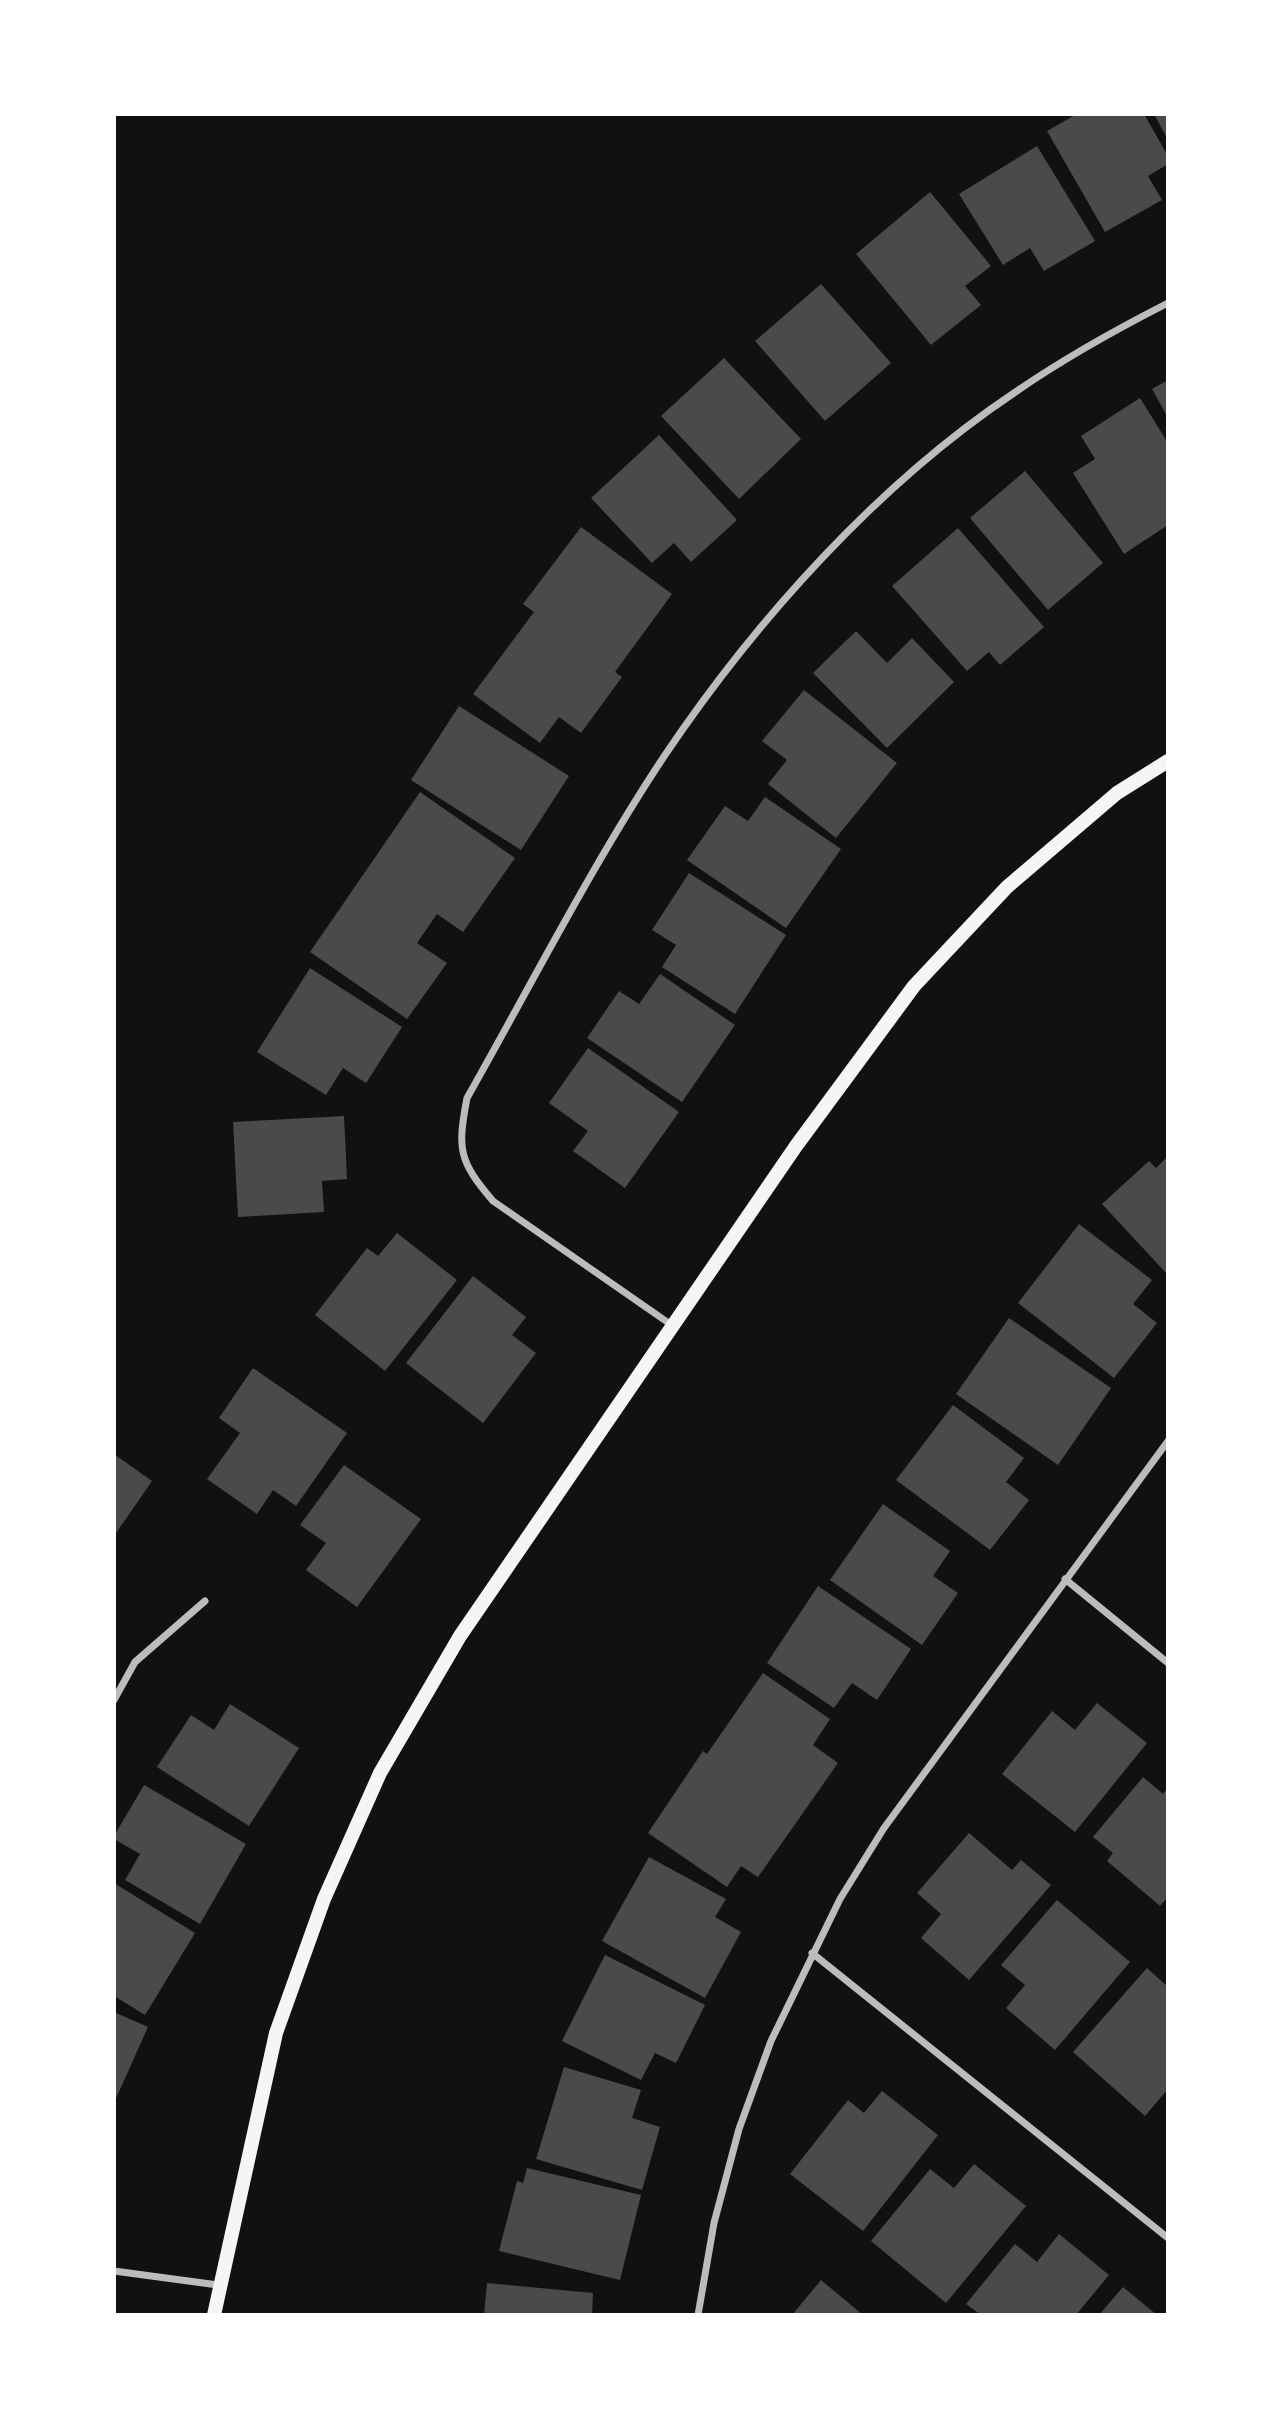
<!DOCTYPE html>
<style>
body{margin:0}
#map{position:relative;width:1282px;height:2429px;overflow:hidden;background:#111;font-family:"Public Sans",sans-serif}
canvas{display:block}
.frame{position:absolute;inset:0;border:116px solid #fff;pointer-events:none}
</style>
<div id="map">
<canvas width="1282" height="2429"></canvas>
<div class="frame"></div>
</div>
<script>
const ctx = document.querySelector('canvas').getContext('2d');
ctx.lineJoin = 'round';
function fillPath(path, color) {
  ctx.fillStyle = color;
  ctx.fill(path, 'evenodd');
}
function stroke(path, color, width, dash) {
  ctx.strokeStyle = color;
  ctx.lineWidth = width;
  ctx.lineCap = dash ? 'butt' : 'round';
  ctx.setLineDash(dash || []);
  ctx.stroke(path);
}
const building = new Path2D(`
 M1077,114H1144L1168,156V164L1148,176L1162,200L1105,232L1047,131Z
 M1154,114H1168V140Z
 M1037,146L1095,241L1044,271L1030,248L1003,265L959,194Z
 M930,192L991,266L965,286L981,305L931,345L856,254Z
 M821,284L891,363L825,421L755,341Z
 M724,358L801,439L739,499L661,416Z
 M1168,380V418L1152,389Z
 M1140,398L1168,443V525L1124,554L1073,473L1095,459L1081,436Z
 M659,435L737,520L691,562L674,543L652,563L591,498Z
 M1025,471L1103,563L1048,610L970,518Z
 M581,527L672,594L615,672L622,677L581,733L559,717L540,743L473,694L534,612L523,604Z
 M958,528L1044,627L1000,665L989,652L967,671L892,586Z
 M856,631L887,663L912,638L954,682L887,748L813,673Z
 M804,690L897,763L836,838L768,784L787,760L762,741Z
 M459,706L569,776L521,850L411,780Z
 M420,792L515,858L463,932L437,914L417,943L447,963L407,1019L310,952Z
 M765,797L841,849L786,928L687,860L725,806L748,821Z
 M689,873L786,935L735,1014L662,967L676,945L652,930Z
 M310,968L402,1027L366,1083L343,1068L326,1095L257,1052Z
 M660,974L735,1025L682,1102L587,1038L619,991L639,1004Z
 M588,1048L679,1112L625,1188L573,1151L588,1131L549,1103Z
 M344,1116L347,1179L322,1181L324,1212L238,1217L233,1122Z
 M1168,1156V1275L1102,1204L1149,1161L1156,1168Z
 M1079,1224L1152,1280L1133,1304L1157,1323L1114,1378L1018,1303Z
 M397,1233L457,1280L385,1371L315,1315L367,1248L378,1256Z
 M473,1276L526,1317L512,1335L536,1353L483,1423L406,1363Z
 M1009,1318L1111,1388L1058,1465L956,1394Z
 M253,1368L347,1433L296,1506L273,1490L257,1514L207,1479L240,1433L219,1418Z
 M953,1405L1024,1458L1006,1482L1029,1500L990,1550L896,1480Z
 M114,1454L152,1481L114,1536Z
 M344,1465L421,1519L357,1607L306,1570L326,1543L300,1525Z
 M883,1504L950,1551L933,1576L958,1593L922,1645L830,1580Z
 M818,1586L911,1649L877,1700L852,1683L834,1708L767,1663Z
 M763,1673L830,1719L813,1745L838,1763L758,1877L741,1866L727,1887L648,1833L703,1751L707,1754Z
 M1097,1703L1147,1743L1075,1832L1002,1774L1052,1711L1075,1730Z
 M230,1704L299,1748L249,1826L157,1767L191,1715L214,1730Z
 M1143,1777L1163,1794L1168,1787V1897L1160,1906L1107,1861L1113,1853L1093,1837Z
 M144,1785L246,1844L200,1924L125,1880L140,1854L114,1839V1836Z
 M969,1833L1012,1870L1021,1860L1051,1885L969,1980L921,1938L941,1914L917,1893Z
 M649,1857L726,1899L715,1917L741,1932L705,1998L602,1941Z
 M114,1883L195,1933L145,2015L114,1996Z
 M1057,1900L1130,1962L1055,2050L1006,2008L1025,1985L1001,1965Z
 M605,1955L705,2005L676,2063L655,2053L641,2080L562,2041Z
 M1147,1968L1168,1987V2089L1145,2116L1073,2052Z
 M114,2012L148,2027L114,2103Z
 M564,2067L641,2090L632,2118L660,2127L642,2190L536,2159Z
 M882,2091L938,2135L863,2231L790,2174L848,2100L864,2113Z
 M974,2164L1026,2206L946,2303L871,2241L930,2169L954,2188Z
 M527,2168L641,2195L620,2280L499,2251L517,2181L523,2183Z
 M1059,2234L1109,2275L1076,2315H981L966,2304L1015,2244L1037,2262Z
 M821,2280L863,2315H792Z
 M487,2283L593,2293L592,2315H484Z
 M1123,2287L1157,2315H1099Z`);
const minor = new Path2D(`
 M673,1326L493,1201C459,1161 457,1150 467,1098C531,985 593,863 665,755C756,620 878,484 1014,393C1063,359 1115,330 1168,303
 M1065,1579L1168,1663
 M114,1700L135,1662L205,1601
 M812,1953L1168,2238
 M114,2271L218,2285
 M698,2315L714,2223L739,2129L771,2041L840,1899L884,1828L1168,1441`);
const secondary = new Path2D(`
 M214,2315L276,2033L324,1899L380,1773L460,1636L796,1146L914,986L1007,887L1117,793L1168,761`);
fillPath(building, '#4a4a4a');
stroke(minor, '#bcbcbc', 7);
stroke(secondary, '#f5f5f5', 14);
</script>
